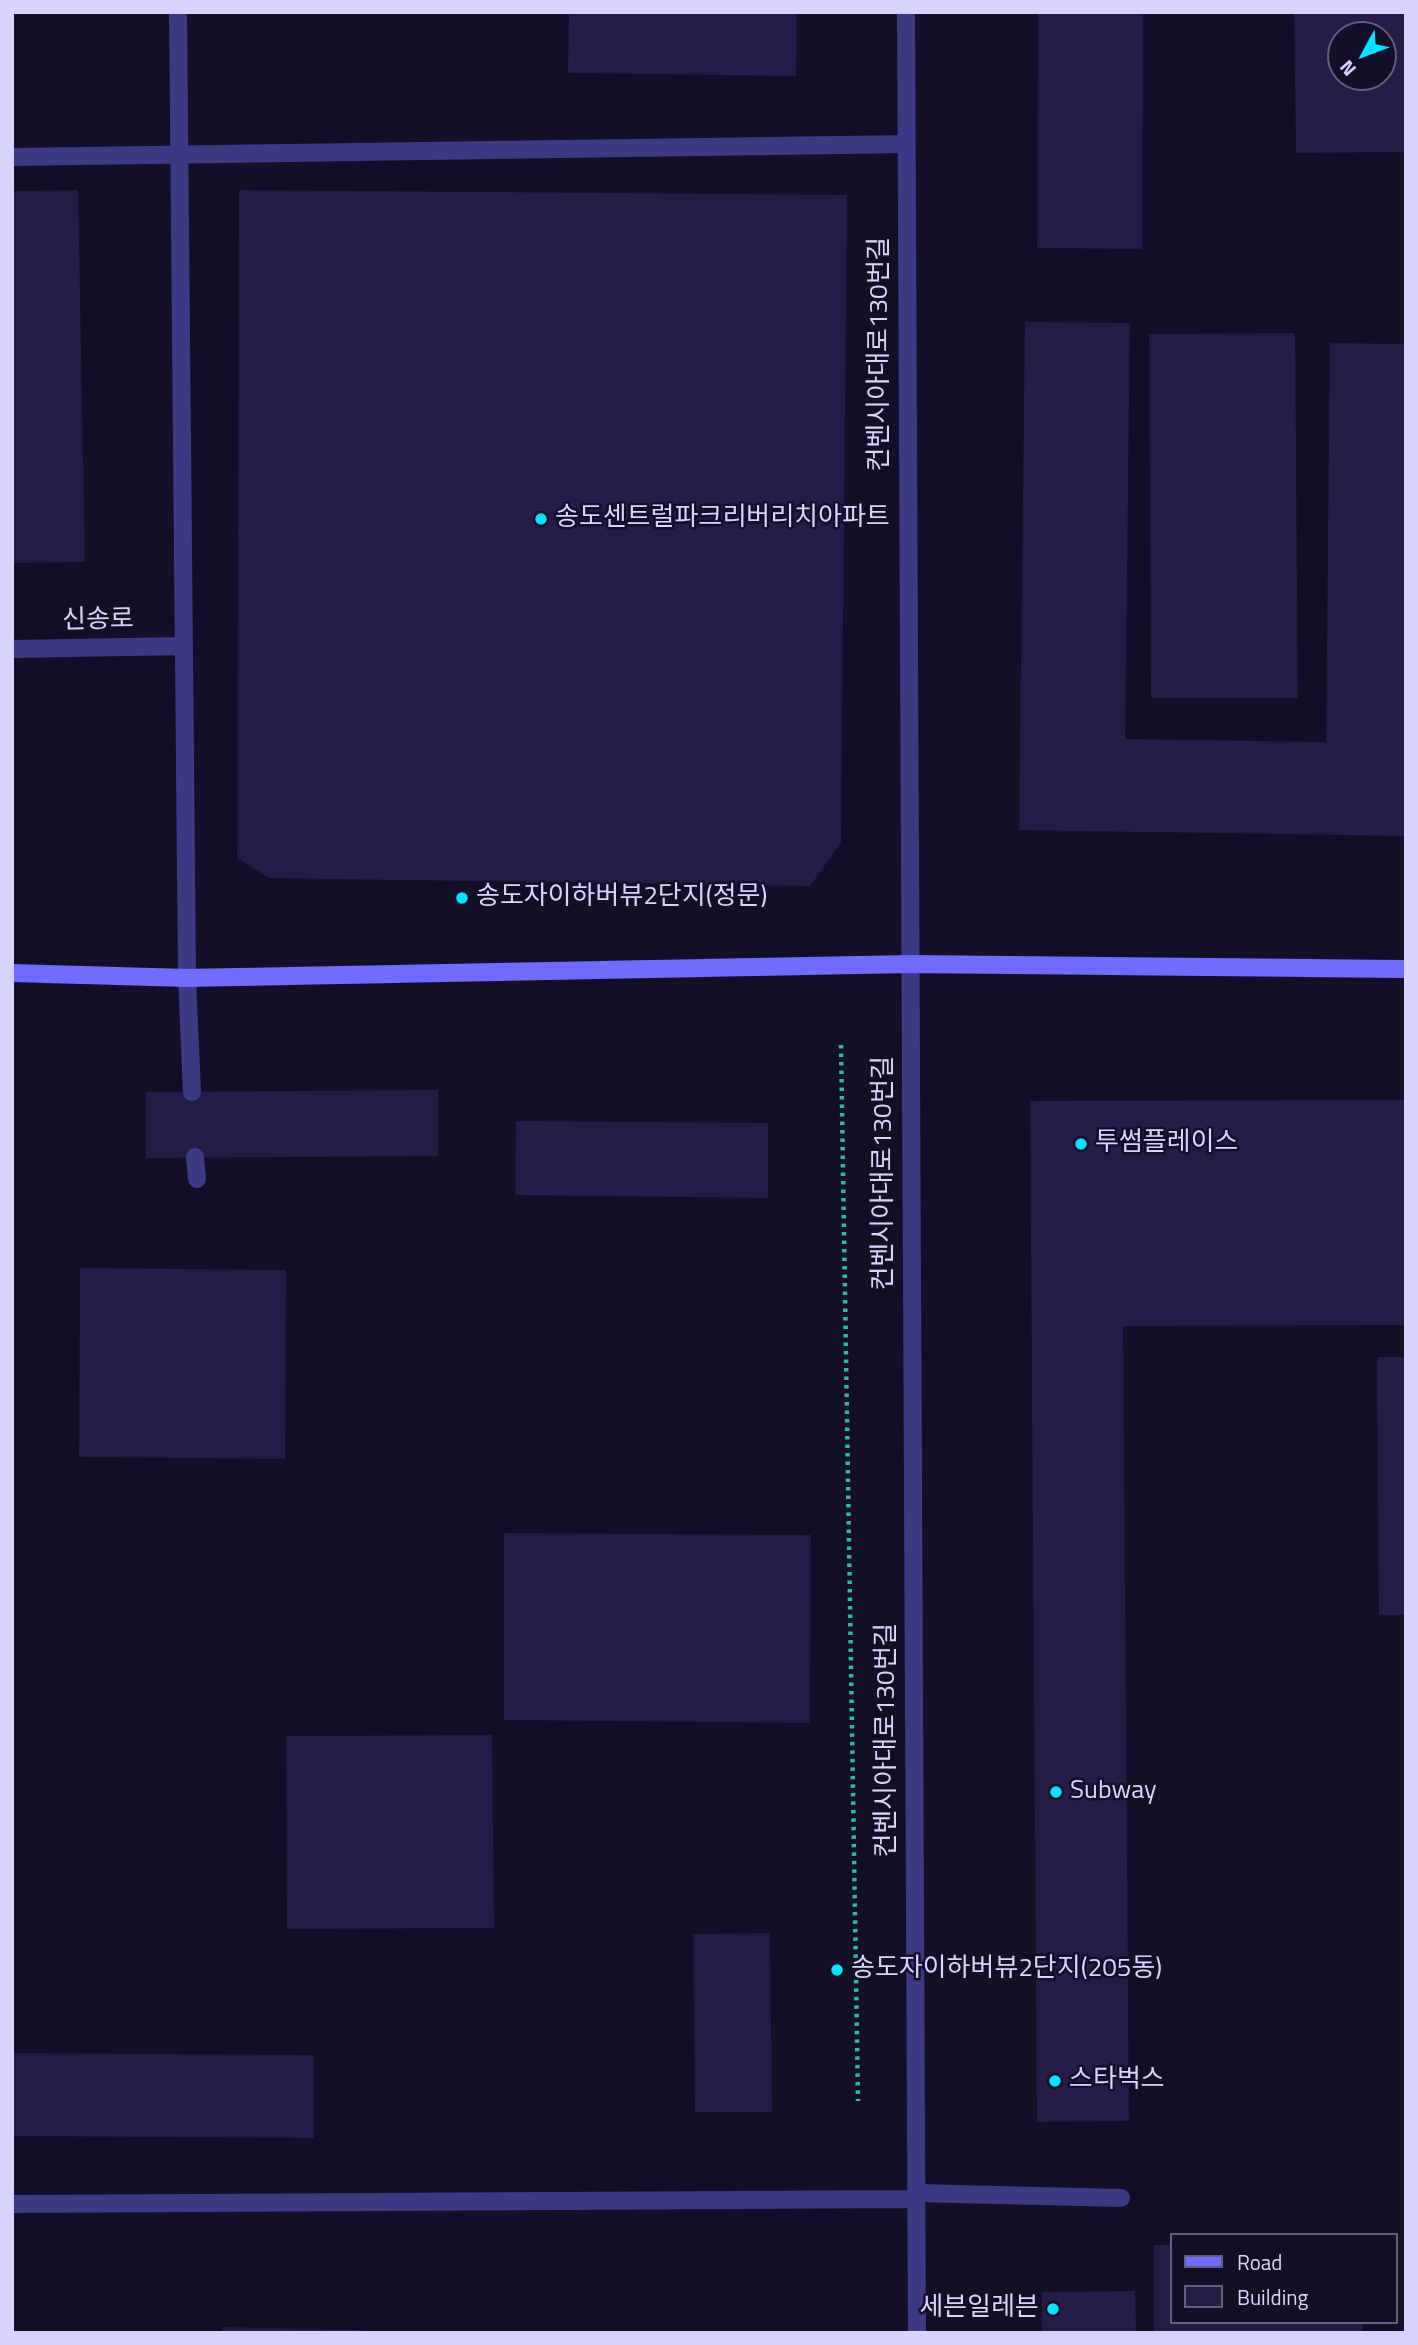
<!DOCTYPE html>
<meta charset="utf-8">
<style>
body{margin:0}
#map{position:relative;width:1418px;height:2345px;overflow:hidden;background:#130f26;font-family:"Titillium Web",sans-serif}
canvas{display:block}
.frame{position:absolute;inset:0;border:14px solid #d9d4ff;pointer-events:none}
.legend{position:absolute;left:1170px;top:2233px;width:228px;height:91px;box-sizing:border-box;background:#130f26;border:2px solid #625e7d;margin:0;padding:9px 12px;list-style:none;font-size:21px;color:#d9d4ff}
.legend li{display:flex;align-items:center;gap:14px;height:35px}
.legend b{width:35px;border:2px solid #625e7d}
.north{position:absolute;left:1327px;top:21px;width:70px;height:70px;box-sizing:border-box;background:#130f26;border:2px solid #625e7d;border-radius:50%;rotate:229deg;font-size:19px;font-weight:700;line-height:28px;text-align:center;color:#d9d4ff}
.north::after{content:'';display:block;margin:auto;width:24px;height:32px;background:#00e5ff;clip-path:polygon(50% 0,100% 100%,50% 72%,0 100%)}
</style>
<div id="map">
<canvas width="1418" height="2345"></canvas>
<div class="frame"></div>
<ul class="legend">
<li><b style="height:9px;background:#6f6bff"></b>Road</li>
<li><b style="height:19px;background:#241b47"></b>Building</li>
</ul>
<div class="north">N</div>
</div>
<script>
const ctx = document.querySelector('canvas').getContext('2d');
ctx.lineJoin = 'round';
function fillPath(path, color) {
  ctx.fillStyle = color;
  ctx.fill(path, 'evenodd');
}
function stroke(path, color, width, dash) {
  ctx.strokeStyle = color;
  ctx.lineWidth = width;
  ctx.lineCap = dash ? 'butt' : 'round';
  ctx.setLineDash(dash || []);
  ctx.stroke(path);
}
function label(font, color, halo, rows, align = 'center') {
  ctx.font = font + ' "Titillium Web","Noto Sans KR",sans-serif';
  ctx.lineWidth = 5;
  ctx.setLineDash([]);
  ctx.textBaseline = 'middle';
  ctx.strokeStyle = halo;
  ctx.fillStyle = color;
  for (const [text, x, y, turn = 0] of rows) {
    ctx.save();
    ctx.translate(x, y);
    ctx.rotate((+turn || 0) * Math.PI / 180);
    ctx.textAlign = isNaN(turn) ? turn : align;
    if (halo) ctx.strokeText(text, 0, 0);
    ctx.fillText(text, 0, 0);
    ctx.restore();
  }
}
const building = new Path2D(`
 M569,12H797L796,76L568,73Z
 M1038,12H1143L1142,249L1037,248Z
 M1294,12H1406V152L1296,153ZM1341,35H1383V77H1341Z
 M78,190L85,562L12,563V191Z
 M239,190L847,195L841,843L810,886L269,878L237,858Z
 M1025,322L1130,323L1125,739L1326,742L1330,343L1406,344V836L1019,830Z
 M1295,333L1298,698H1151L1149,334Z
 M438,1090V1156L146,1158V1092Z
 M1406,1100V1325L1123,1326L1129,2121L1037,2122L1030,1101Z
 M516,1121L768,1123V1198L515,1195Z
 M80,1268L286,1270L285,1459L79,1457Z
 M1377,1357H1406V1615H1379Z
 M504,1533L811,1535L810,1723L504,1720Z
 M492,1735L494,1928L287,1929L286,1736Z
 M770,1933L772,2112H695L693,1934Z
 M12,2053L314,2055V2138L12,2136Z
 M1154,2245H1171V2322H1363V2333H1154Z
 M1135,2291L1136,2333H1042V2292Z
 M222,2327L361,2330V2333H222Z`);
const path = new Path2D(`
 M841,1045L858,2101`);
const lane = new Path2D(`
 M187,978L192,1092
 M195,1157L197,1179
 M917,2193L1121,2198`);
const street = new Path2D(`
 M178,12L187,978
 M906,12L917,2333
 M12,157L907,144
 M12,649L184,646
 M12,2204L917,2199`);
const secondary = new Path2D(`
 M12,973L187,978L910,964L1406,969`);
const markers = [
 [541,519,7,"#00e5ff"],
 [462,898,7,"#00e5ff"],
 [1081,1144,7,"#00e5ff"],
 [1056,1792,7,"#00e5ff"],
 [837,1970,7,"#00e5ff"],
 [1055,2081,7,"#00e5ff"],
 [1053,2309,7,"#00e5ff"]
];
const streetNames = [
 ["컨벤시아대로130번길",881,354,-90],
 ["신송로",98,621,-1],
 ["컨벤시아대로130번길",885,1173,-90],
 ["컨벤시아대로130번길",888,1740,-90]
];
const poiNames = [
 ["송도센트럴파크리버리치아파트",555,519],
 ["송도자이하버뷰2단지(정문)",476,898],
 ["투썸플레이스",1095,1144],
 ["Subway",1070,1792],
 ["송도자이하버뷰2단지(205동)",851,1970],
 ["스타벅스",1069,2081],
 ["세븐일레븐",1039,2309,"right"]
];
fillPath(building, '#241b47');
stroke(path, '#2fb8b0', 4.5, [3.5, 5]);
stroke(lane, '#3d3a85', 18);
stroke(street, '#3d3a85', 18);
stroke(secondary, '#6f6bff', 18);
for (const [x, y, r, color] of markers) {
  const dot = new Path2D();
  dot.arc(x, y, r, 0, 2 * Math.PI);
  ctx.fillStyle = color;
  ctx.fill(dot);
  stroke(dot, '#130f26', 2.5);
}
label('26px', '#d9d4ff', '#130f26', streetNames);
label('26px', '#d9d4ff', '#130f26', poiNames, 'left');
</script>
